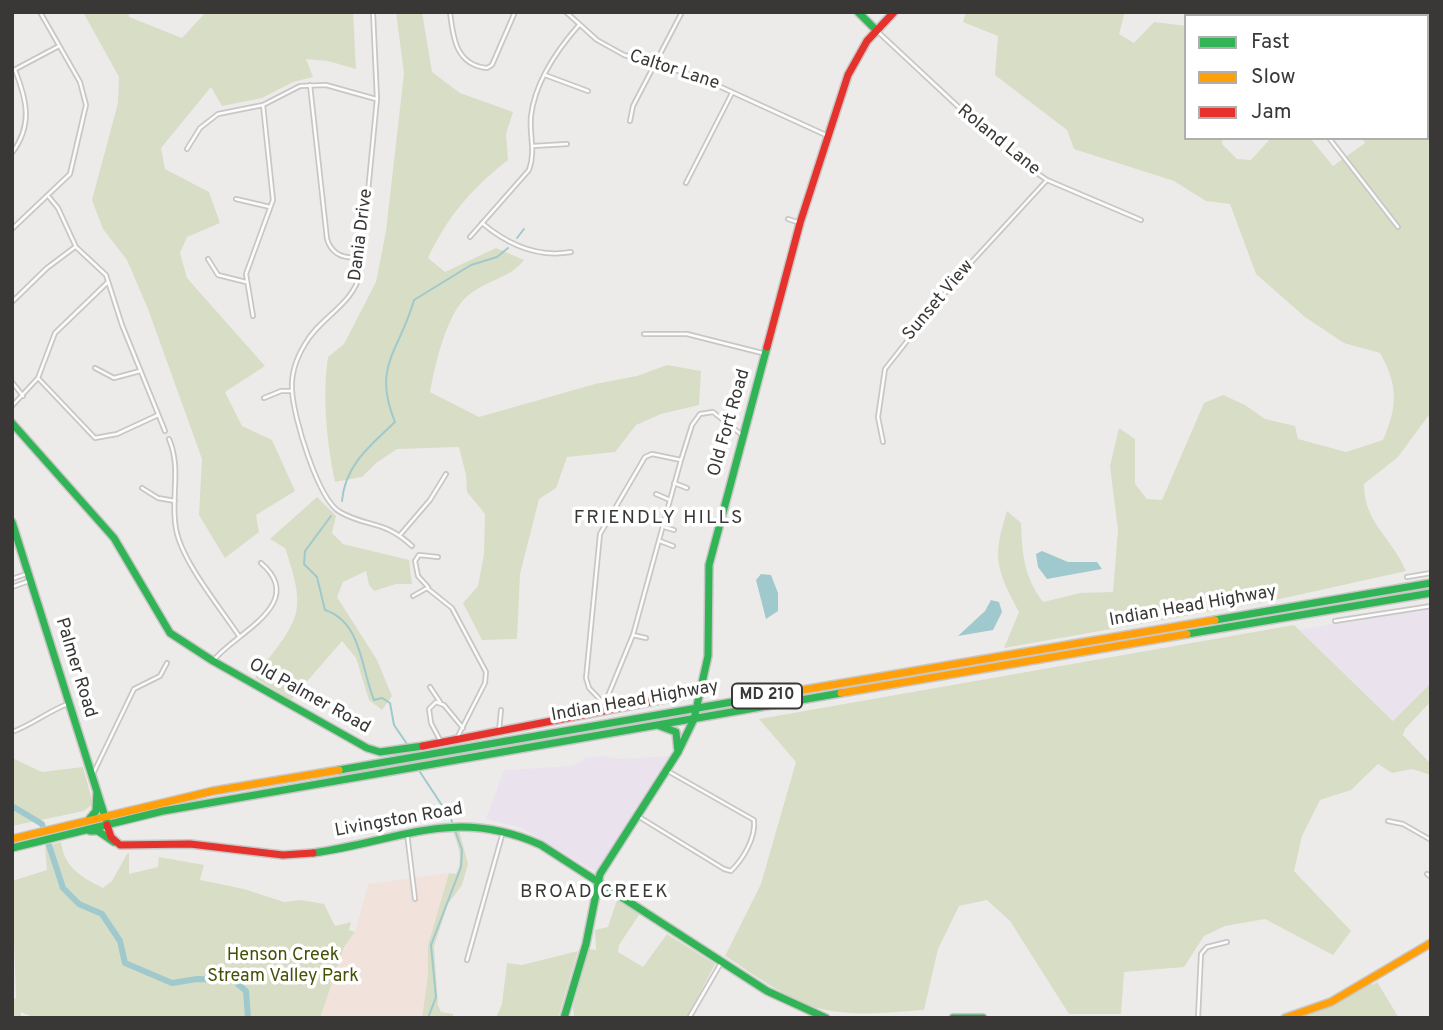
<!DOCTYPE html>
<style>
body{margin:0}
#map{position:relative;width:1443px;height:1030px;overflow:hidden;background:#edebe9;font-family:Overpass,sans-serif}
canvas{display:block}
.frame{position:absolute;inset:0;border:14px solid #393837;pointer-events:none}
.legend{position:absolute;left:1184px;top:14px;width:245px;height:126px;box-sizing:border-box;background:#fff;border:2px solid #b0afaf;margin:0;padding:9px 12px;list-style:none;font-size:21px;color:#393837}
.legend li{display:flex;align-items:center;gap:14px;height:35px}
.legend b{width:35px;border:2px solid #b0afaf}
</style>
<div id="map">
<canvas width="1443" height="1030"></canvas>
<div class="frame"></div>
<ul class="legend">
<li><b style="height:9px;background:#30b455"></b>Fast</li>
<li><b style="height:9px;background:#ff9f0a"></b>Slow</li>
<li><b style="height:9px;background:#e5322d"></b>Jam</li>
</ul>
</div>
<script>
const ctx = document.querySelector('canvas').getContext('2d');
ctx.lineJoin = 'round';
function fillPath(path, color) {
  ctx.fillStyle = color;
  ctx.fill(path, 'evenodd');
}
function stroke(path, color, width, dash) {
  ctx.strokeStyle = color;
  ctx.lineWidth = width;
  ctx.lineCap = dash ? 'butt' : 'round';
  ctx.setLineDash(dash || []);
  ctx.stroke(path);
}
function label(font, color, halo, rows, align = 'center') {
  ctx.font = font + ' Overpass,sans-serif';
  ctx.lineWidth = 7;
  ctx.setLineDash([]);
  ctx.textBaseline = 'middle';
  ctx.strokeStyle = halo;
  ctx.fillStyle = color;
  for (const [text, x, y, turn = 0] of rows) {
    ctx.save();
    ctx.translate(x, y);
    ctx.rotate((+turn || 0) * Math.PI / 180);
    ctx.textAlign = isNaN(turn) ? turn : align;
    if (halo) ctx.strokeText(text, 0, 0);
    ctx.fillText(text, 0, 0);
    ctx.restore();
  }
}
const commercial = new Path2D(`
 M1431,609V683L1394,721L1299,630L1398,612Z
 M603,756L621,759L669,756L598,869L593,870L521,828L486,819L504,770L573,766L585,758Z`);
const industrial = new Path2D(`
 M449,873L428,945V975L422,1018H316L321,994L334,980L344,947L355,932L368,884Z`);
const green = new Path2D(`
 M83,12H128L129,17L182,38L206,12H353L356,69L328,61L306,59L313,77L293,82L262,98L222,106L211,87L161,148L165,169L209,192L220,223L187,237L180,253L187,278L265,366L225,392L242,426L272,440L295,491L256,515L259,532L225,558L199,515L202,459L148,309L127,260L103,229L92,200L118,103L119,77Z
 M396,12H422L432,72L460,93L513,112L506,134L508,160C472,188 447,217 428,258L445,272L496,248L524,260C510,278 488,280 470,294C447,310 435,365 430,392L479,417L595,384L637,376L667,365L701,371L699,405L661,414L636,425L615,452L567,457L556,488L539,499L520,574L517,639L482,640L463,603L478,586L484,554L485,514L467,492L466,475L459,447L397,449L376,463L362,477L335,482C327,443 322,397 328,357L344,344L376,282L386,231L404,73Z
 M966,12H1125L1119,34L1134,43L1154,22L1186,26V138H1223L1222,144L1237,159L1251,160L1271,138H1310L1333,166L1365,143L1362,138H1427V16H1295V12H1431V412L1398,457L1364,484C1364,523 1391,536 1406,571L1280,599L1004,648L1019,612C996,569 992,558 1007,511L1021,523C1022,554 1024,577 1043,602L1080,593L1113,592L1118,530L1110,466L1119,428L1135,439V484L1147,499L1162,500L1204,403L1223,395L1245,405L1265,419L1295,426L1298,439L1346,452L1383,440C1398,406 1398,385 1380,353L1344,343L1305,317L1256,274L1230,204L1206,201L1174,181L1074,149L1067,130L995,75L998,36L963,22Z
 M317,497L336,516L332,533L343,544L409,560L412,584H396L374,591L369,585L366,571L343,582L337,597L377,660L392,696L382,710L369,700L356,658L342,641L291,700L255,678C295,620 310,620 285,548L270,539Z
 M1294,625L1393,721L1431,683V701L1405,729L1403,735L1431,764V775L1412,769L1392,773L1378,764L1351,790L1320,800L1302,836L1294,871L1351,931L1333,955L1265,919L1225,926L1204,936L1184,967L1124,972L1121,1014H1069L1010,921L987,900L959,906L938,949L924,1010C893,1012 862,1016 831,1011C793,1005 757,976 725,956L761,884L796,762L759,719Z
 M12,758L42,772L83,767L93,804L84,811L12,826Z
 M459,830L468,864L462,885L448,904L434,946L438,1005L441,1012L453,1014V1018H422L428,975V945L449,873L456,874C464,859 458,846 453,831Z
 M61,842C64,867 81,877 103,888L112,881L127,854L129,853V874L158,867L159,857L204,865L200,880L244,889L284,902L301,900L324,904L335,926L351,922L349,930L355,932L344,947L320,1018H35L21,1012V1018H12V1000L16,998L12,881L47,870L45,846Z
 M618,897L641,912L619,945L618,952L643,967L667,934L715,964L687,1018H574L573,1007L589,949L596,950L595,930L608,927Z
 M578,951L558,1018H496L502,1004L507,963L522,965Z
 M1371,981L1373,985L1377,982L1399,1018H1290L1320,1008Z`);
const water = new Path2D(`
 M1042,551L1068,562H1097L1102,569L1047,579L1038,567L1036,554Z
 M761,574L771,575L778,593V611L766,619L756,580Z
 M991,600L999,602L1002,612L993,630L958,636L985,611Z`);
const stream = new Path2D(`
 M517,238L524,229
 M342,501C345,465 370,446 395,422C372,365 399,353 414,300L471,265L497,257L508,248
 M331,516L305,551L304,564L317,577L325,610C362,622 361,669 374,700L382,698L390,703L394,725L407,744
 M420,772L451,819L462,850L461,867L431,945L436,997L428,1018`);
const river = new Path2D(`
 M12,806L42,824L63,888L79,904L102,914L120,941L125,963L172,983L197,979L233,980L246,991L248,1018`);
const street = new Path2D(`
 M373,12L377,99L360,274C352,306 320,317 305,344C297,357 291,374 292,390C293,416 318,500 340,512C368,528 383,519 412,546
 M450,12C453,38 456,65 487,68L492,65L515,12
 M566,12L597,40L624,55L699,77L828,136
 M1239,12L1242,16
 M876,30L1009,154L1047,180L1141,220
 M12,71L59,46
 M545,75L588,91
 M310,85L327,239C332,256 346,259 361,257
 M630,121L633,106L682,12
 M1329,138L1398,227
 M533,146L567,144
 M187,149L200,128L218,114L263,105L300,86L326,85L376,99
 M12,153C33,125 27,100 15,70
 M686,183L732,93
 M49,197L58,208L76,247L106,275L122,325L165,431
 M236,199L270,207
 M788,219L800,223
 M482,223C507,244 537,258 571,252
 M12,229L70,174L86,105L80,82L40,12
 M470,237L529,170C536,151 529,134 531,116C535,82 557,50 579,25
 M208,259L218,275L246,282
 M12,302L47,268L75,247
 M253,316L246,274L273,200L263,105
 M644,334H687L766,354
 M95,368L114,378L140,371
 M38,378L95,438L117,434L158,415
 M12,382L23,396
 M264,398L281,391H292
 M12,406L38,378L55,333L108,282
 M169,439C182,470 170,498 176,529C182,562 220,607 239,636
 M883,442L878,417L885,369L956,279L1047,180
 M674,483L687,488
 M142,488L158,498L175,501
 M656,494L670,500
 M664,527L674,530
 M400,535L430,500L446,474
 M660,541L673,546
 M1407,577L1431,573
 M12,579L26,574
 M12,587L29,581
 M428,587L418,576L415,561L419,555L438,557
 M413,596L427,588L452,608L486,672L485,683L457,738
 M1335,621L1431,606
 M633,635L646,638
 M213,661C233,634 309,604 261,563
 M430,687L440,702
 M605,703L633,635L681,460
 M610,710L589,688L586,678L600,534L645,457L652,454L681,460L692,425L700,414L713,412L742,435
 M499,731L501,710
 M12,732C34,724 48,711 70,703
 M441,742L431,723L429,709L436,702L444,705L463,728
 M92,776L134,689L160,676L167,663
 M636,815L724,869L731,871C743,859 756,838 754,820L666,770
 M1388,821L1403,824L1431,840
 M407,833L415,899
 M1427,874L1431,877
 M467,960L503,832
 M689,1018L721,963
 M1198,1018L1201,954L1207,947L1227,942`);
const fast = new Path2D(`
 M858,12L876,30
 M12,423L114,538L170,633L213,661L367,748L380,752L423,746
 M12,522L106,820
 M1215,620L1431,583
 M1187,634L1431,593
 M660,726L676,732L678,752
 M339,770L767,696
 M90,818L96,811L97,791
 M90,831H98L114,842
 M12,848L163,811L841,693
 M313,853C400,841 454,806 541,845L767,991L826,1018
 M564,1018L586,944L600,874L678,752L694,719L708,656L709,565L767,347
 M953,1018H983`);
const slow = new Path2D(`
 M841,693L1187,634
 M767,696L1215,620
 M12,839L213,791L339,770
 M1285,1018L1331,1002L1431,943`);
const jam = new Path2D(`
 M767,347L800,223L848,75L867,41L894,12
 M423,746L701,692
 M107,825L111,837L120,845L190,844L283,855L313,853`);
const shields = [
 [767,696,70]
];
const shieldNames = [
 ["MD 210",767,696]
];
const streetNames = [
 ["Caltor Lane",674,71,18],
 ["Roland Lane",998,141,39],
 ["Dania Drive",362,235,-83],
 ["Sunset View",939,301,-50],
 ["Old Fort Road",730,423,-74],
 ["Indian Head Highway",1193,607,-10],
 ["Palmer Road",75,668,73],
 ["Old Palmer Road",309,697,29],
 ["Indian Head Highway",635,702,-10],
 ["Livingston Road",399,821,-10]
];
const parkNames = [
 ["Henson Creek",283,956],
 ["Stream Valley Park",283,977]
];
const neighbourhoodNames = [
 ["FRIENDLY HILLS",659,519],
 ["BROAD CREEK",595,893]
];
fillPath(commercial, '#eae3ed');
fillPath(industrial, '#f1e3dc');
fillPath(green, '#d8ddc6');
fillPath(water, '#9fc9cc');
stroke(stream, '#9fc9cc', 2);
stroke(river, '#9fc9cc', 6);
stroke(street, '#c8c7c6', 6);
stroke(fast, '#c8c7c6', 10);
stroke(slow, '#c8c7c6', 10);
stroke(jam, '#c8c7c6', 10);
stroke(street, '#fcfcfc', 2.5);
stroke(fast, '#30b455', 7);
stroke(slow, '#ff9f0a', 7);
stroke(jam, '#e5322d', 7);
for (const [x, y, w] of shields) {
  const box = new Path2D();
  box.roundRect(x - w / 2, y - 12.5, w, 25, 5);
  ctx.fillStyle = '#fff';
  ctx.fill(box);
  stroke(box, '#393837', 2);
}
label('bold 16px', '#393837', null, shieldNames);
label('18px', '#393837', '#fff', streetNames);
label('18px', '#465107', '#fff', parkNames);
ctx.letterSpacing = '2px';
label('19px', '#393837', '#fff', neighbourhoodNames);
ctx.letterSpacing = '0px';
</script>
